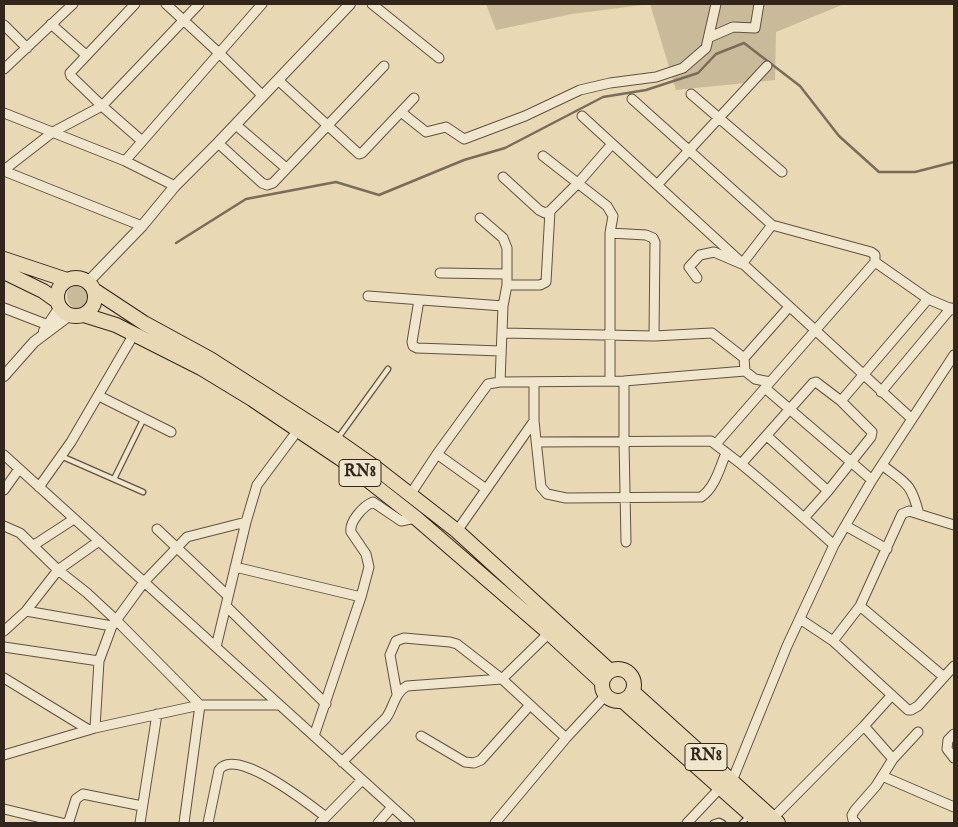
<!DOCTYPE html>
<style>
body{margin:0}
#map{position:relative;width:958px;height:827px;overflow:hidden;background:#e8d8b4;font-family:"IM FELL English",serif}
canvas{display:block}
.frame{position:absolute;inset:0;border:5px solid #32251b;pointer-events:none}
</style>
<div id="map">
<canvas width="958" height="827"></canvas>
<div class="frame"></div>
</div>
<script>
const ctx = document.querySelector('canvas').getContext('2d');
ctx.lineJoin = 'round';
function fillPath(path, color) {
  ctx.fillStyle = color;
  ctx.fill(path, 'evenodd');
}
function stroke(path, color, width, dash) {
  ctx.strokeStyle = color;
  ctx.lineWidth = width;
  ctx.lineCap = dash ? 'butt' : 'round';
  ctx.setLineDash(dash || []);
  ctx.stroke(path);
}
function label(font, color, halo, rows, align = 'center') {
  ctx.font = font + ' "IM FELL English",serif';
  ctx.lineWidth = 4;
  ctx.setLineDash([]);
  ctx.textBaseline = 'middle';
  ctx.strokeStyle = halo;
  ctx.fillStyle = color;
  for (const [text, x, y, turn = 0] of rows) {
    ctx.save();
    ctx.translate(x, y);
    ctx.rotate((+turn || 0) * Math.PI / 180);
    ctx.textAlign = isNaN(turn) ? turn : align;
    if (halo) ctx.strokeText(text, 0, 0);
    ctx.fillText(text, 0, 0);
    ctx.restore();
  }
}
const green = new Path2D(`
 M486,4H844L776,32L775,80L676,90L650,4L572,14L496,30Z
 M67 296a13 13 0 1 1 26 0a13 13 0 1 1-26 0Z`);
const stream = new Path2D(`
 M176,243L246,199L336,182L379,195L464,160L505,148L603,97L646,90L698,73L716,54L744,43L800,86L839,136L879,172H915L954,162`);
const service = new Path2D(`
 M338,438L388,369
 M61,456L143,492
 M114,479L144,418
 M713,823L719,821L723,823
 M742,823L750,815`);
const minor = new Path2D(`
 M135,4L70,73L71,76L102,106L199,4
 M166,4L219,53L263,96
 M372,4L439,58
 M51,24L86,55
 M4,25L27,48
 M710,37L733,27L755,28L759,4
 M4,69L73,4
 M278,80L359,154L362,153L414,98
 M691,94L782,172
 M632,99L772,225L871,252L875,255V262L716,444
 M401,112L426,132L446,127L464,139L525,116L580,90L610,83L656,77L683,68L706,48L716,4
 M4,113L125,161L175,186
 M582,116L912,419
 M236,125L286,168
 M218,143L262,183L267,185L273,183L384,66
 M543,156L607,206L613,216L610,233
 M125,161L262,4
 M4,170L53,132L102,106L142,141
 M4,171L142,226
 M503,177L539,210L545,213L550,211L579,182L612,144
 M657,185L767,66
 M480,218L503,238L507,248V285L503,306L500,382
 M875,262L928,299L954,310
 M440,273L506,274
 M697,278L689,267L700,255L714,252L742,264L772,225
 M507,285H540L546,282L550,211
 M368,296L503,306
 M419,300L412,342L413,346L417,348L501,351
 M4,308L48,325
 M502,333L654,336L712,333L744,358
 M745,371L744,358L789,307
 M610,381V233L646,235L653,238L655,242L654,336
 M624,381V441L626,542
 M534,383V421L541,487L547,494L566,498L701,497C715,488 720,467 726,453
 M765,388L872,480
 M881,392L951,308
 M99,396L171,432
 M841,401L928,299
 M767,436L828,491
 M536,442L711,441L741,464
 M437,454L486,489
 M4,455L410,823
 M882,465C907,484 911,483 919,514
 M39,487L71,442L134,334
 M4,490L19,469
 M410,495L437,454L488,384L500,382L624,381L745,371L755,379L770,382
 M804,518L828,491L871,437L872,432L841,401L816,382L813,383L741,464C773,490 803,517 834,545
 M4,526L20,533L58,570L87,593L116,620L200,705L184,823
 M846,526L887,549
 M157,529L228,596
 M457,531L534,421
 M34,545L74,519
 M235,567L361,597
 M226,606L326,704
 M860,606L944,677
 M26,611L112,626
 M800,619L833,641L908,710H911L918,706L954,666
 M4,631L26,611L58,570L99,541
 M833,641L860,606L902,514L909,511L954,525
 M4,647L99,661
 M216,647L246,522L257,485L298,430
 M4,678L89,730
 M397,694L390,655L396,641L404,638L450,642L457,644L502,679L566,738
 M864,726L893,759
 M95,728L99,661L112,626L144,582L187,537L246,522
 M954,734L948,740L947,749L954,758
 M314,736L361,597L369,567L366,554L351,532C349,522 363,506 373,502L401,521L416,518
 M421,736L465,762L474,763L481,760L530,705
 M4,755L95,728L200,705H279
 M342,762L386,718C394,707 394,693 407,686L502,679L549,633
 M882,776L954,807
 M732,781L787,646L834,545L872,480L954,355
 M4,809L62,823
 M773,818L864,726L892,695
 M66,823L69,821L76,799L83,794L142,806
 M140,823L157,714
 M208,823L219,770C236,746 310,805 326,817
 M320,823L362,780
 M378,823L392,807
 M495,823L566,738L605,696
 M687,823L720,788
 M856,823L853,820L852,815L855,810L876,786L893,759L918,732`);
const tertiary = new Path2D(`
 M88,282L142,226L175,186L218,143L350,4
 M44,331L60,307
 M4,376L34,342L70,315`);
const primary = new Path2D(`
 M4,259L67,280
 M4,272L43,291L57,301
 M57 297a19 19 0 1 1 38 0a19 19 0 1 1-38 0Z
 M94,290L144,323L210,359L336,440L376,468L457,531L610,671
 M84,315L116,325L201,368L252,399L341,459L416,518L549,633L602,682
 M602 685a16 16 0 1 1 32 0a16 16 0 1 1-32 0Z
 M633,692L778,823
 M623,701L760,823`);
const shields = [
 [360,473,42],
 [706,757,42]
];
const shieldNames = [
 ["RN8",360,473],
 ["RN8",706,757]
];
fillPath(green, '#c9ba9a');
stroke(stream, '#7a6c58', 2.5);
stroke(service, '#605241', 7);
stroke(minor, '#605241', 11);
stroke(tertiary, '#605241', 12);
stroke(primary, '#32251b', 16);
stroke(service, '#f0e6ce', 4.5);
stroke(minor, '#f0e6ce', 9);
stroke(tertiary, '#f0e6ce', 10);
stroke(primary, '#e8d8b4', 14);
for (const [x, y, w] of shields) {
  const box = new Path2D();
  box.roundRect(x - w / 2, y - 13.5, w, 27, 4);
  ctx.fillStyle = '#f0e6ce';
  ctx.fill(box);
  stroke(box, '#32251b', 1);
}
label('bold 16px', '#32251b', null, shieldNames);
</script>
